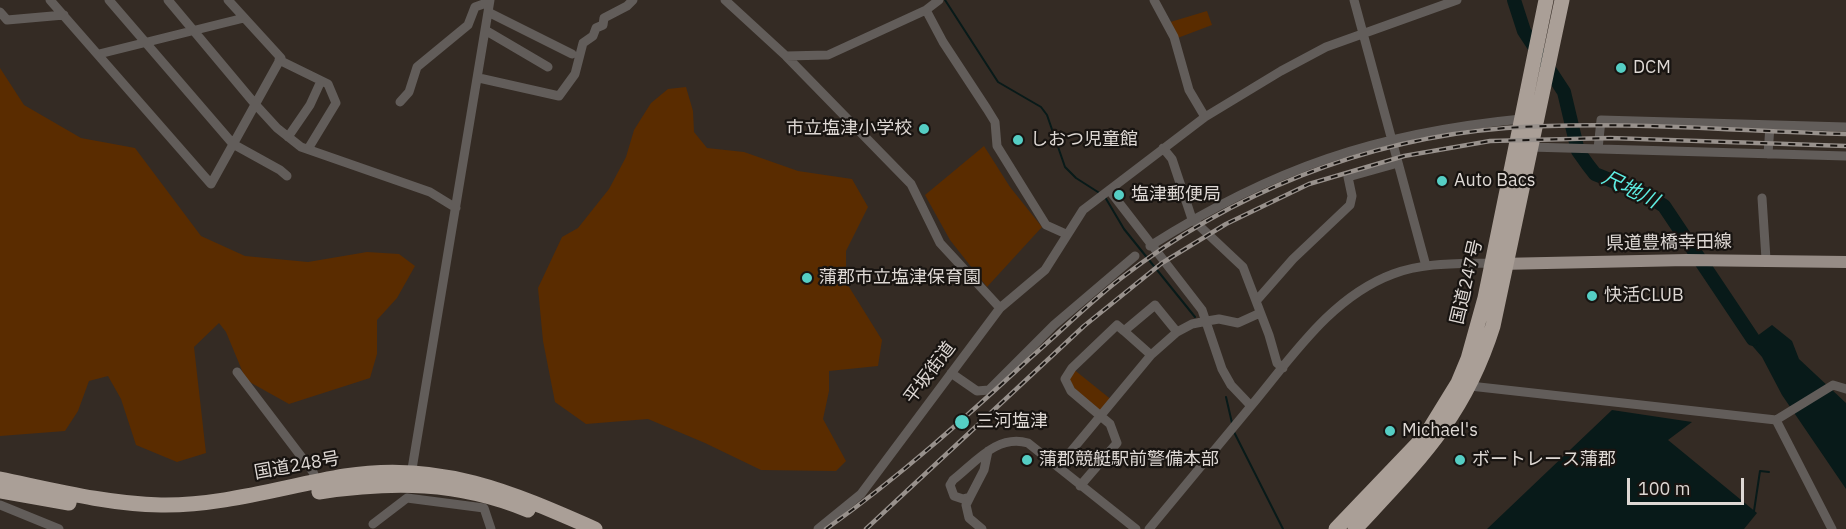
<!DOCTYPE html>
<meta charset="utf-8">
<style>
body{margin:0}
#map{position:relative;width:1846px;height:529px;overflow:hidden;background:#342b24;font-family:"IBM Plex Sans",sans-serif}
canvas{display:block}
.scale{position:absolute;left:1627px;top:478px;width:117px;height:27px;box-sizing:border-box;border:3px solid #ded8d4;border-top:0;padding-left:8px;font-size:18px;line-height:21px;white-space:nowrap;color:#ded8d4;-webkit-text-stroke:4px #181411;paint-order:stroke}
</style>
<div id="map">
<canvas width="1846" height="529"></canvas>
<div class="scale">100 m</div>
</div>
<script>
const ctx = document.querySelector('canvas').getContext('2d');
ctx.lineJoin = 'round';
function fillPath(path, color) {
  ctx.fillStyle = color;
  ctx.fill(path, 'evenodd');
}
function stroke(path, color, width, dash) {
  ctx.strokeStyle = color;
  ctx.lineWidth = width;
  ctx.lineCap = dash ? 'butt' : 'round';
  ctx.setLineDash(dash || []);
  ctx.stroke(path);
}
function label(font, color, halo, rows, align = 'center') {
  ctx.font = font + ' "IBM Plex Sans","Noto Sans JP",sans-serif';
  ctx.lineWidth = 4.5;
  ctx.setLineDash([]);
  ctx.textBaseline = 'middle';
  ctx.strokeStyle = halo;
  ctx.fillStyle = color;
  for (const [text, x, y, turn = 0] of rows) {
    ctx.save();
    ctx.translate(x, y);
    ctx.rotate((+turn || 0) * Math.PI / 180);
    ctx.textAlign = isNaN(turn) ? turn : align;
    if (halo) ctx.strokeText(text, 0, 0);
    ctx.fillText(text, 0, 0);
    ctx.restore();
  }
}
const green = new Path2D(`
 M1207,11L1212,25L1175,39L1167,23Z
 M0,68L24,105L81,138L135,148L201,236L245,256L308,262L367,252L399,254L415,266L397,298L377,320V354L370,378L289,404L246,380L226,332L219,323L194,347L206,453L177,462L136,445L121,399L108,376L89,381L78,411L65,431L0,436Z
 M686,87L693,111L694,132L707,148L744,152L798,171L852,179L868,207L846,251V282L882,340L878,366L829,371V391L823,419L846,461L836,471L761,470L705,443L648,419L586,424L555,402L543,341L538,288L562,237L578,228L609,189L626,157L634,130L651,103L668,89Z
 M984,146L1010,187L1042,227L987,287L950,240L925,195Z
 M1072,368L1113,401L1100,417L1065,379Z`);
const water = new Path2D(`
 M1772,325L1792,341L1799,359L1846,403V489L1782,395L1762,357L1749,342Z
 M1612,410L1692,422L1668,440L1757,513L1744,529H1487Z`);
const stream = new Path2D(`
 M945,0L998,82L1041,107L1047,115L1065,167L1076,178L1101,194
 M1105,197L1124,229L1195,317
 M1226,397L1232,423
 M1234,432L1283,529
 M1754,511L1760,471L1769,472`);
const river = new Path2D(`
 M1514,0L1524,31L1564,92L1578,151L1588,165L1595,174L1645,194L1664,206L1753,339`);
const minor = new Path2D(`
 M50,0L211,184L281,58L228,0
 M109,0L233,144L280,170L287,176
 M168,0L255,104L277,128L301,147L430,192L456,208
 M725,0L786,56L911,184L940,243L1000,308
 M1154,0L1174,37L1189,90L1205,117
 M1354,0L1426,266
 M926,10L943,42L987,109L995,122L997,146L1046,225L1066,234
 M0,12L7,20L64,15
 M488,12L572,54
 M485,30L548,67
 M99,54L244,18
 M786,56L828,55L926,10L939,0
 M279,60L328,84L336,103L308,149
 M479,78L559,96L575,74L583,43L593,36L596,28L603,25L604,18L627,6L633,0
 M400,102L409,92L417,67L468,25L475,7L489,2
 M288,137L310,105L321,81
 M1530,147L1846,156
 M1163,148L1172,159L1192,219L1243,267L1269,335L1277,363L1283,368
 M1598,149L1601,120L1846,127
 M1768,154L1770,126
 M1110,191L1202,310L1222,369L1231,385L1251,406
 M1762,198L1766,259
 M1150,246C1273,168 1377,133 1521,119
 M1257,300L1293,259L1350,205L1352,196L1348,177L1398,163
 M1151,355L1124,331L1155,305L1177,332
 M237,372L313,472L317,482
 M951,373L977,391L989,390L1054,325L1135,256
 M1470,386L1776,420L1833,385L1846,389
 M1776,420L1832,529
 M988,451L984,470L970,497L963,499L954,496L950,485L953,480C976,462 997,434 1028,443L1136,529
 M1058,467L1151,355L1177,332L1192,324L1207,321L1219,319L1238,323L1260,313
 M411,475L490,0
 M1080,486L1117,443L1110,424L1071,391L1065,379L1072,368L1117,325L1124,331
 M970,497L966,505L969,518L982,529
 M0,505L59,529
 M373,524L407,498L484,508L491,529
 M818,529L861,494L1000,308L1045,270L1083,210L1205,117L1281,71L1326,47L1457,0
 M1149,529C1183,488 1217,447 1251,406C1292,357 1331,297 1393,274C1424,262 1459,264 1492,263`);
const major = new Path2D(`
 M1499,264L1687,260L1846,262`);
const highway = new Path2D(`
 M0,479C53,490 107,504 161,505C223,506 285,486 345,476C440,461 511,492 595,529
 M0,491L69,503
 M319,492C392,481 458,481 528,510
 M1336,529L1426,435L1458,383L1468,359L1485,298L1546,0
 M1355,529C1418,461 1464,418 1493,326L1562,0`);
const rail = new Path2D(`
 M826,529C898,478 964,419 1029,359C1059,333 1088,304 1120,279C1231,193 1365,139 1506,128C1619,120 1734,131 1846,134
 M866,529L1084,326L1162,263L1226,224L1309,184L1404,156L1490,141L1610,138L1846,146`);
const markers = [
 [1621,68,6,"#55cec4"],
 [924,129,6,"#55cec4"],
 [1018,140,6,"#55cec4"],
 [1442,181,6,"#55cec4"],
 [1119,195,6,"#55cec4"],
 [807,278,6,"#55cec4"],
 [1592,296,6,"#55cec4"],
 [962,422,8,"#55cec4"],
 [1390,431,6,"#55cec4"],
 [1027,460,6,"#55cec4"],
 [1460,460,6,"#55cec4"]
];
const poiNames = [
 ["DCM",1633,68],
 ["市立塩津小学校",912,129,"right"],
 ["しおつ児童館",1030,140],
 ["Auto Bacs",1454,181],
 ["塩津郵便局",1131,195],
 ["蒲郡市立塩津保育園",819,278],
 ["快活CLUB",1604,296],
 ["三河塩津",976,422],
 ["Michael's",1402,431],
 ["蒲郡競艇駅前警備本部",1039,460],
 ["ボートレース蒲郡",1472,460]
];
const streetNames = [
 ["県道豊橋幸田線",1669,243,-1],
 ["国道247号",1467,282,-77],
 ["平坂街道",930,373,-53],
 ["国道248号",297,466,-10]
];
const waterNames = [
 ["尺地川",1630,190,26]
];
fillPath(green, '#5a2c00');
fillPath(water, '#081a19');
stroke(stream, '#081a19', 2);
stroke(river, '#081a19', 14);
stroke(minor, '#625d5a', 9);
stroke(major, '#968c86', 12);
stroke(highway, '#aa9f97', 15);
stroke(rail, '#98918c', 4.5);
stroke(rail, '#181411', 2, [7]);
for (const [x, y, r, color] of markers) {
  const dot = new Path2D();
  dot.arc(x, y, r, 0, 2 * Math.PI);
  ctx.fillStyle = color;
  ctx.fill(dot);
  stroke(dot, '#181411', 2);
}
label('18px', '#ded8d4', '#181411', poiNames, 'left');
label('18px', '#ded8d4', '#181411', streetNames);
label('italic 20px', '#5dede2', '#181411', waterNames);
</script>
